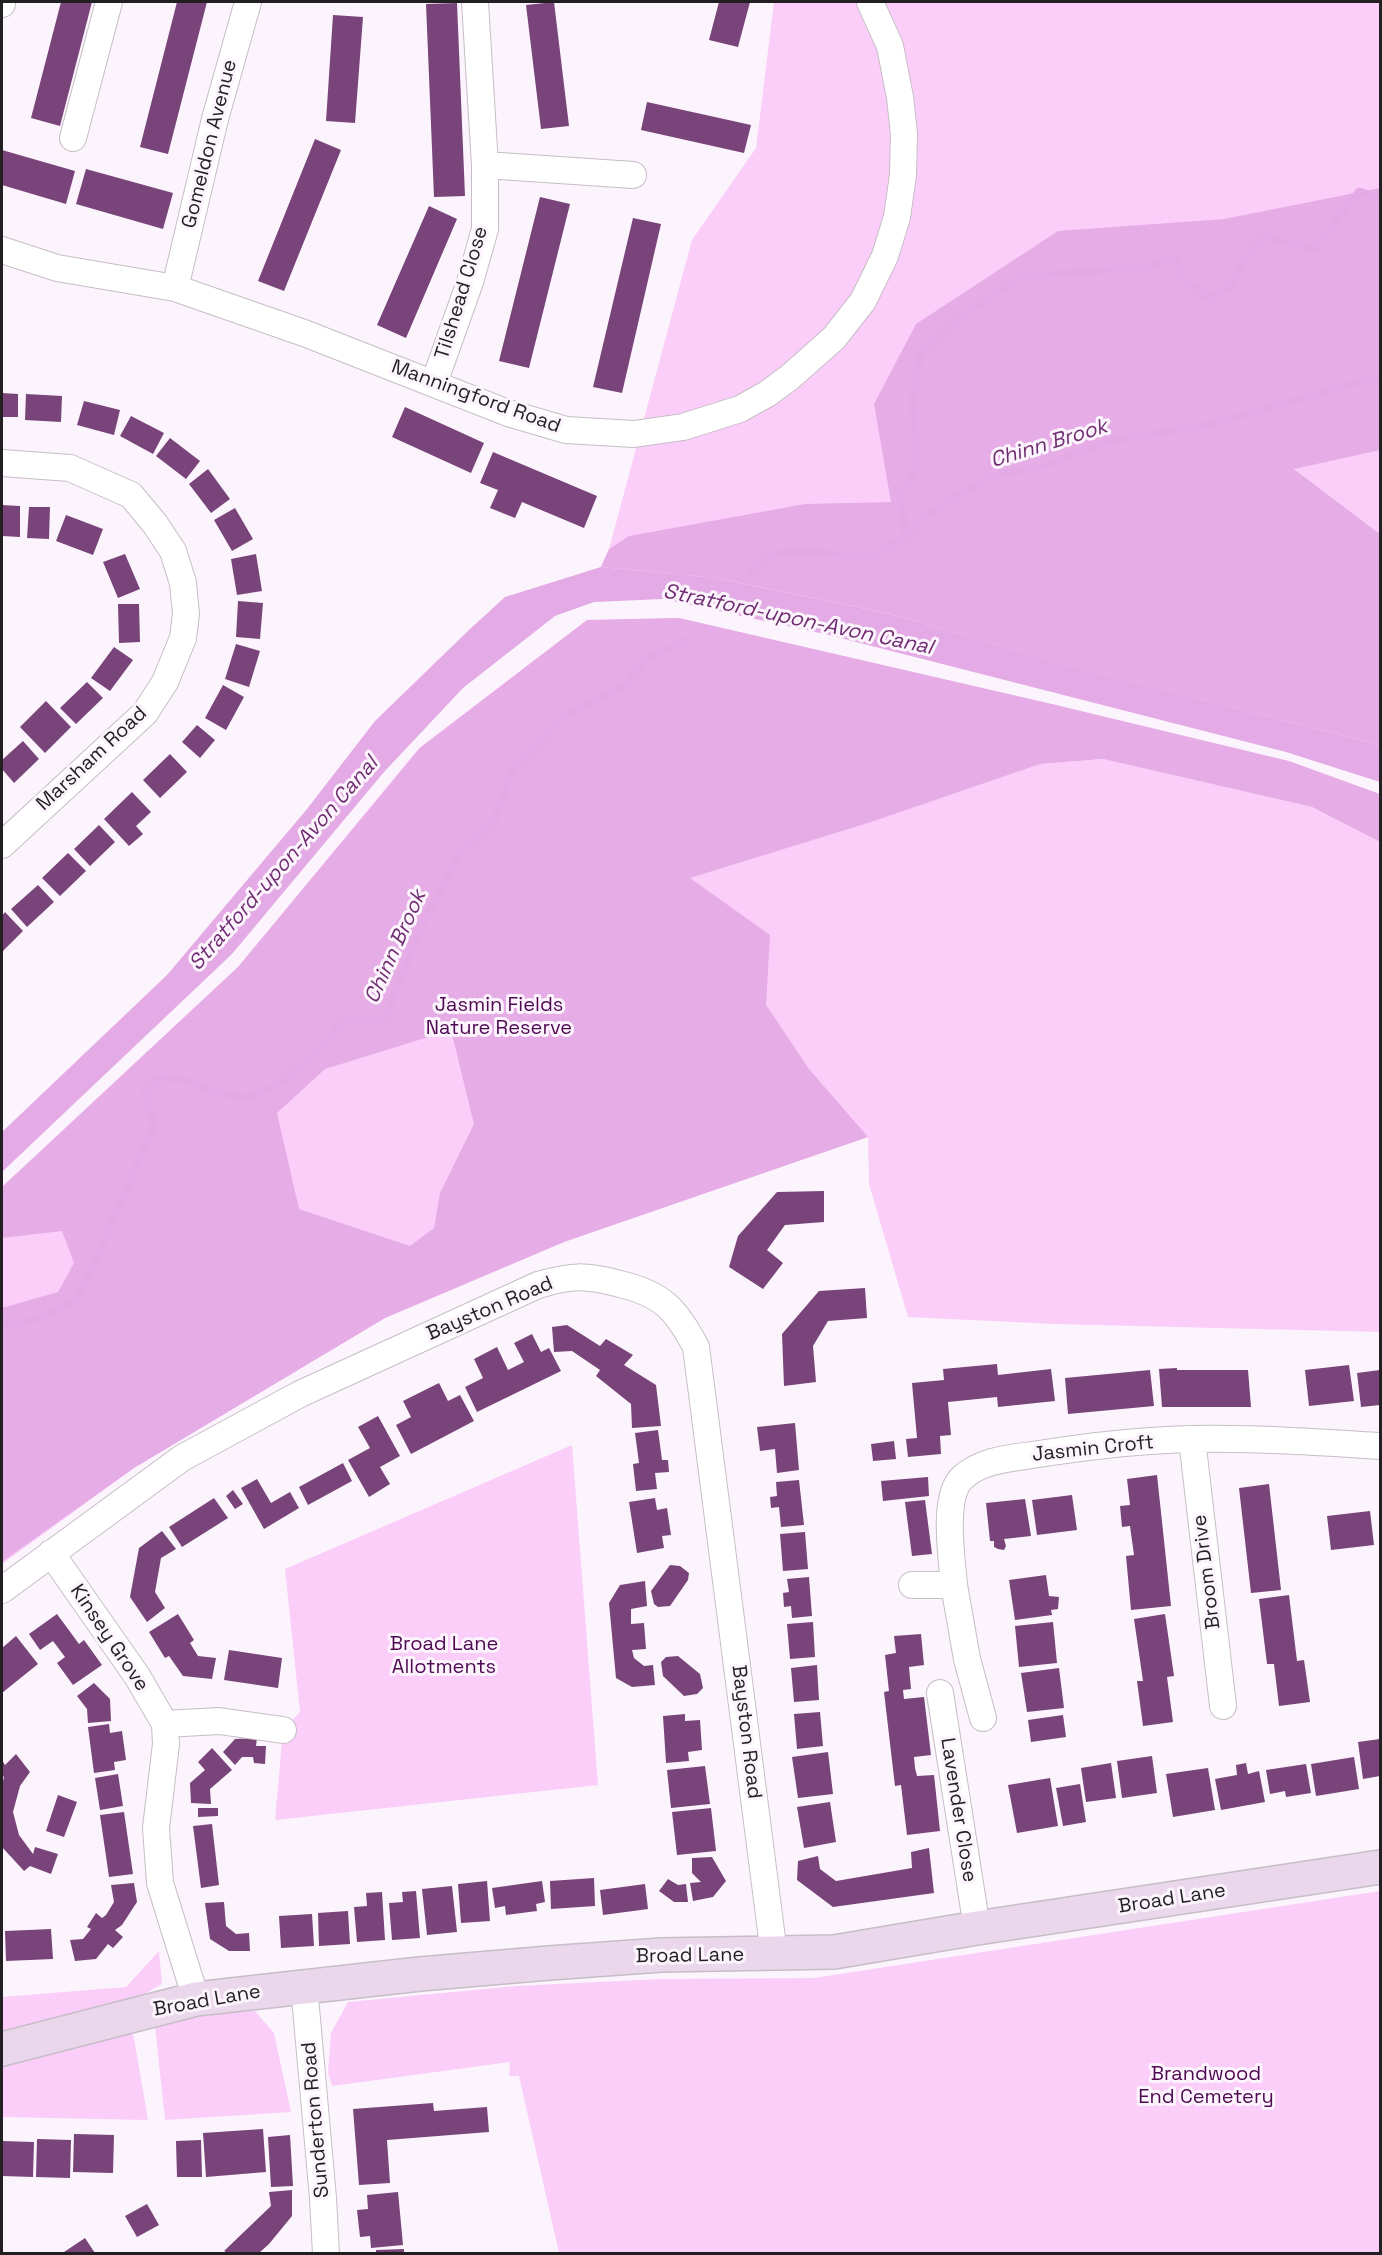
<!DOCTYPE html>
<style>
body{margin:0}
#map{position:relative;width:1382px;height:2255px;overflow:hidden;background:#fcf4fc;font-family:"Space Grotesk",sans-serif}
canvas{display:block}
.frame{position:absolute;inset:0;border:3px solid #221f22;pointer-events:none}
</style>
<div id="map">
<canvas width="1382" height="2255"></canvas>
<div class="frame"></div>
</div>
<script>
const ctx = document.querySelector('canvas').getContext('2d');
ctx.lineJoin = 'round';
function fillPath(path, color) {
  ctx.fillStyle = color;
  ctx.fill(path, 'evenodd');
}
function stroke(path, color, width, dash) {
  ctx.strokeStyle = color;
  ctx.lineWidth = width;
  ctx.lineCap = dash ? 'butt' : 'round';
  ctx.setLineDash(dash || []);
  ctx.stroke(path);
}
function label(font, color, halo, rows, align = 'center') {
  ctx.font = font + ' "Space Grotesk",sans-serif';
  ctx.lineWidth = 6;
  ctx.setLineDash([]);
  ctx.textBaseline = 'middle';
  ctx.strokeStyle = halo;
  ctx.fillStyle = color;
  for (const [text, x, y, turn = 0] of rows) {
    ctx.save();
    ctx.translate(x, y);
    ctx.rotate((+turn || 0) * Math.PI / 180);
    ctx.textAlign = isNaN(turn) ? turn : align;
    if (halo) ctx.strokeText(text, 0, 0);
    ctx.fillText(text, 0, 0);
    ctx.restore();
  }
}
const green = new Path2D(`
 M774,2H1380V534L1293,468L716,578L601,567L609,549L692,240L756,148Z
 M679,618L1056,705L1040,764L1103,759L1312,807L1380,842V1332L1054,1324L908,1317L869,1184L868,1137L564,1242L385,1318L134,1468L2,1564V1187L238,967L419,748L587,620Z
 M572,1445L598,1785L275,1820L283,1730L300,1712L285,1569Z
 M1380,1891V2253H559L519,2076H509L510,2062L332,2086L328,2073L331,2033L348,2002L516,1986L661,1979L814,1978Z
 M159,1951L162,1984L143,1995L2,2031V1997L126,1987Z
 M223,2011H255L274,2033L291,2112L165,2120L155,2026Z
 M130,2029L134,2038L148,2120L2,2117V2063Z`);
const forest = new Path2D(`
 M1380,188V450L1294,469L1380,534V745L1070,666L890,614L716,578L601,567L609,549L629,536L805,504L891,502L874,404L916,324L1058,231L1224,219Z
 M679,618L1056,705L1289,761L1380,794V842L1312,807L1103,759L1040,764L871,822L690,878L770,935L766,1005L809,1069L868,1137L564,1242L385,1318L134,1468L2,1562V1308L58,1292L74,1263L62,1231L2,1238V1187L238,967L420,748L587,620ZM451,1030L474,1124L440,1193L434,1228L410,1246L299,1209L277,1113L325,1069Z`);
const water = new Path2D(`
 M601,567L716,578L890,614L1071,666L1380,745V782L1286,752L829,635L663,599L594,602L555,616L463,688L384,772L232,954L2,1172V1132L167,975L307,809L375,721L470,629L505,597Z`);
const stream = new Path2D(`
 M906,537L900,494L916,472L913,399L920,353L963,315L1021,276L1144,268L1174,257L1183,280L1211,299L1231,285L1253,248L1265,237L1314,249L1359,191L1380,198
 M750,572L773,553L819,552L871,558L906,537L923,517L992,476L1044,466L1105,442L1212,424L1380,376
 M2,1325L31,1321L75,1301L96,1260L154,1125L144,1093L158,1078L182,1079L215,1092L245,1098L274,1087L311,1059L343,1021L385,1018L422,925L459,853L493,823L513,769L568,713L623,687L645,660L687,640`);
const building = new Path2D(`
 M61,2H92L60,126L31,118Z
 M177,2H207L168,154L140,147Z
 M554,2L569,126L541,129L526,5Z
 M719,2H750L738,47L709,40Z
 M457,3L465,196L434,197L426,4Z
 M333,15L363,17L355,123L326,121Z
 M647,102L751,125L744,153L641,130Z
 M315,139L341,150L284,291L258,281Z
 M2,150L75,171L66,204L2,185Z
 M86,169L173,193L163,229L76,204Z
 M540,197L570,204L529,368L499,361Z
 M429,206L457,219L406,338L377,325Z
 M633,218L661,224L622,393L593,387Z
 M2,393L18,394V417H2Z
 M26,394L62,396L61,422L25,420Z
 M84,401L120,410L114,435L77,425Z
 M405,407L484,443L471,473L392,437Z
 M131,416L164,433L153,454L120,436Z
 M170,438L200,461L186,479L156,456Z
 M493,452L597,496L584,528L522,502L515,518L490,508L498,490L480,483Z
 M208,469L230,499L211,513L189,484Z
 M2,505L20,506V537L2,536Z
 M29,507H50L49,539L27,538Z
 M235,508L253,539L232,551L214,520Z
 M66,515L103,529L93,555L56,541Z
 M125,554L140,589L118,598L103,562Z
 M256,554L262,591L237,595L231,559Z
 M238,601L263,603L260,639L236,637Z
 M118,604H139L140,642L119,643Z
 M236,644L260,651L249,687L225,679Z
 M114,647L133,660L110,691L91,678Z
 M87,682L103,698L76,724L60,708Z
 M223,685L244,697L226,730L205,718Z
 M46,701L71,727L45,753L20,727Z
 M197,725L215,740L200,758L182,742Z
 M23,741L39,759L14,783L2,769V760Z
 M170,754L187,772L160,798L143,780Z
 M132,792L151,812L136,826L143,834L129,846L104,819Z
 M99,825L115,842L90,866L74,849Z
 M68,853L86,871L60,896L42,878Z
 M38,885L54,902L27,927L11,909Z
 M5,912L23,931L2,952V916Z
 M824,1191V1222L785,1225L767,1250L783,1263L763,1289L729,1267L738,1236L777,1192Z
 M865,1288L867,1318L828,1321L813,1346L816,1382L784,1386L782,1334L819,1291Z
 M567,1325L600,1346L606,1339L633,1355L624,1365L656,1385L661,1426L632,1428L631,1404L596,1376L600,1370L572,1351L554,1352L552,1327Z
 M532,1334L541,1352L549,1348L561,1371L477,1412L465,1387L483,1378L474,1359L497,1347L508,1370L524,1362L514,1343Z
 M997,1364L998,1375L1051,1369L1055,1401L998,1407L997,1397L948,1402L951,1435L940,1436L941,1454L908,1457L906,1439L917,1438L912,1383L944,1380L943,1369Z
 M1349,1365L1354,1401L1309,1406L1305,1370Z
 M1177,1368V1370H1248L1251,1407H1162L1159,1369Z
 M1150,1370L1154,1406L1068,1414L1065,1378Z
 M1380,1370V1405L1361,1407L1357,1373Z
 M439,1383L448,1401L460,1395L474,1421L411,1454L396,1425L411,1417L403,1401Z
 M378,1416L400,1456L380,1467L390,1484L369,1497L348,1460L370,1448L358,1427Z
 M795,1423L799,1470L777,1473L775,1449L760,1451L757,1427Z
 M658,1430L662,1460H668L669,1472L655,1473L657,1489L636,1491L633,1464L639,1463L635,1433Z
 M894,1441L896,1459L873,1461L871,1444Z
 M343,1463L352,1481L308,1505L299,1487Z
 M1157,1475L1171,1606L1131,1610L1126,1556L1134,1555L1130,1526L1122,1527L1120,1506L1130,1505L1127,1479Z
 M928,1477L929,1496L883,1501L881,1481Z
 M257,1479L271,1503L290,1492L299,1508L264,1529L241,1488Z
 M799,1480L804,1525L781,1527L779,1507L771,1508L770,1497L777,1496L776,1482Z
 M1269,1484L1281,1590L1251,1593L1239,1488Z
 M233,1490L243,1504L235,1509L226,1496Z
 M1072,1495L1077,1530L1037,1535L1032,1500Z
 M214,1498L228,1518L182,1547L169,1527Z
 M655,1498L657,1510L667,1508L671,1535L662,1536L664,1548L637,1553L629,1502Z
 M1025,1499L1031,1536L1004,1539L1006,1546L1004,1550L998,1549L994,1547V1541H990L986,1503Z
 M925,1500L932,1554L912,1556L905,1502Z
 M1370,1511L1374,1545L1331,1550L1327,1516Z
 M162,1531L176,1549L161,1558L155,1592L165,1608L147,1622L130,1597L139,1548Z
 M805,1532L808,1569L783,1571L780,1534Z
 M670,1565L680,1566L689,1573L688,1580L670,1606L658,1607L654,1604L651,1591Z
 M1046,1575L1049,1596L1059,1597L1058,1609L1051,1610L1052,1615L1015,1620L1009,1580Z
 M809,1577L812,1616L792,1618L791,1606L784,1607L783,1593L789,1592L787,1579Z
 M645,1581L647,1606L631,1609V1624L644,1623L646,1649L632,1650L634,1658L644,1666L653,1665L655,1685L632,1687L616,1678L609,1603L620,1585Z
 M1289,1595L1297,1661L1304,1660L1310,1702L1279,1706L1274,1664H1267L1259,1599Z
 M57,1614L79,1644L84,1640L102,1665L73,1685L57,1663L65,1657L53,1641L40,1650L29,1634Z
 M178,1614L194,1640L190,1643L198,1656L216,1658L212,1679L183,1676L169,1656L165,1658L149,1632Z
 M1165,1614L1174,1676L1167,1677L1173,1722L1143,1726L1137,1681H1143L1134,1619Z
 M813,1622L815,1657L790,1659L787,1624Z
 M1053,1622L1057,1663L1019,1667L1015,1626Z
 M921,1634L924,1665L909,1667L911,1689L903,1690L904,1699L924,1697L931,1755L914,1757L915,1768L917,1776L934,1775L940,1831L907,1835L901,1785L895,1786L884,1692L889,1691L885,1655L896,1653L894,1636Z
 M16,1636L38,1664L2,1693V1648Z
 M229,1650L282,1658L278,1688L224,1680Z
 M678,1656L700,1674L703,1688L697,1694L684,1696L663,1676L661,1662L666,1657Z
 M817,1665L819,1700L794,1702L791,1668Z
 M1059,1668L1064,1708L1027,1712L1021,1673Z
 M94,1683L110,1699L111,1721L88,1723L87,1709L77,1696Z
 M820,1712L823,1746L797,1749L794,1714Z
 M685,1714V1721L700,1720L702,1750L688,1752L689,1761L666,1763L663,1716Z
 M1063,1715L1066,1737L1031,1742L1028,1720Z
 M109,1724L110,1733L122,1731L126,1760L114,1762L115,1770L94,1773L88,1727Z
 M257,1738L256,1746H266L265,1764L254,1763L253,1757H242L235,1765L223,1752L235,1739Z
 M1380,1739V1776L1363,1779L1358,1742Z
 M212,1748L232,1770L210,1789L211,1804L191,1803L190,1783L205,1770L198,1762Z
 M828,1752L833,1794L798,1798L792,1757Z
 M16,1754L30,1772L20,1786L13,1812L19,1835L33,1854L35,1847L58,1854L51,1874L30,1866L24,1871L2,1847V1785L4,1777L2,1775V1760L5,1765Z
 M1152,1756L1157,1793L1122,1798L1117,1761Z
 M1354,1757L1359,1789L1316,1796L1311,1764Z
 M1111,1763L1116,1798L1086,1802L1081,1768Z
 M1246,1763L1248,1774L1259,1771L1265,1802L1221,1810L1215,1779L1237,1775L1236,1765Z
 M1306,1764L1311,1793L1286,1797L1285,1791L1270,1794L1266,1770Z
 M705,1766L710,1804L671,1808L667,1770Z
 M1208,1768L1215,1810L1173,1817L1166,1774Z
 M118,1774L123,1806L100,1810L95,1778Z
 M1050,1778L1058,1826L1017,1833L1008,1785Z
 M1080,1784L1086,1822L1063,1826L1056,1788Z
 M58,1795L77,1802L64,1837L46,1831Z
 M830,1802L836,1842L804,1848L797,1807Z
 M198,1808H218V1816L198,1817Z
 M711,1808L716,1851L677,1855L672,1812Z
 M124,1812L133,1874L109,1877L100,1815Z
 M212,1824L219,1885L201,1888L193,1826Z
 M929,1848L934,1893L833,1907L797,1880L798,1861L818,1856L820,1869L836,1881L912,1868L911,1852Z
 M712,1857L726,1881L713,1897L693,1901L690,1883L701,1882L692,1873V1858Z
 M594,1878L595,1906L551,1909L550,1881Z
 M668,1879L678,1885L686,1884L688,1902H674L659,1891Z
 M487,1881L490,1921L461,1923L458,1884Z
 M542,1881L545,1902L536,1904L537,1911L506,1915L505,1906L495,1908L492,1888Z
 M134,1883L137,1902L122,1925L115,1930L123,1937L113,1948L108,1944L96,1959L75,1961L70,1940L83,1939L91,1929L87,1927L96,1913L102,1918L106,1915L114,1902L111,1885Z
 M645,1884L648,1909L603,1915L600,1890Z
 M452,1886L457,1932L427,1935L422,1889Z
 M416,1891L420,1938L392,1940L389,1903L403,1902L402,1892Z
 M382,1892L385,1940L357,1942L354,1907L367,1906L366,1893Z
 M224,1902L226,1926L236,1934L249,1933L250,1951H229L210,1939L205,1903Z
 M348,1911L350,1944L319,1946L318,1913Z
 M312,1914L314,1946L281,1948L279,1916Z
 M51,1929L53,1959L6,1961L5,1931Z
 M433,2103L434,2111L487,2107L489,2132L387,2140L390,2183L359,2185L353,2109Z
 M263,2129L266,2172L206,2177L203,2133Z
 M74,2134L114,2135L113,2173L73,2172Z
 M290,2135L293,2186L271,2187L268,2137Z
 M37,2139L71,2140L70,2178L36,2177Z
 M201,2140L202,2177H177L176,2141Z
 M2,2141L34,2142L33,2177L2,2176Z
 M292,2190V2216L269,2244L259,2253H228L224,2251L271,2206L269,2192Z
 M398,2192L403,2245L371,2248L370,2236L360,2237L357,2210L368,2209L367,2195Z
 M147,2204L159,2225L137,2237L125,2216Z
 M85,2238L95,2253H66L64,2252Z
 M404,2249V2253H376V2250Z`);
const street = new Path2D(`
 M2,4V2
 M73,138L109,2
 M485,165L633,175
 M2,250L57,268L175,288L304,333L508,413L566,430L634,434L683,427L740,409L767,394L790,377L834,338L863,301L885,256L897,217L903,175L904,134L900,97L890,46L870,2
 M175,288L215,119L248,2
 M434,383L470,282L485,229V165L475,2
 M2,463L70,468L131,495L155,524L173,551L183,583L186,614L183,638L165,682L145,713L2,845
 M1192,1439L1223,1706
 M51,1553L137,1676L165,1724L166,1744L156,1828L160,1883L196,1999
 M912,1585H954C952,1559 942,1497 962,1478C982,1459 1013,1458 1039,1454C1090,1446 1142,1440 1193,1439C1256,1438 1318,1442 1380,1446
 M954,1585L967,1659L983,1718
 M2,1590L182,1458L300,1394L538,1285C572,1275 586,1275 620,1284C662,1294 676,1309 696,1347L774,1954
 M940,1693L977,1928
 M165,1724L219,1721L283,1730
 M304,1986L323,2198L326,2254`);
const secondary = new Path2D(`
 M2,2049L196,1999L420,1974L549,1963L661,1955L834,1952L977,1928L1380,1867`);
const streetNames = [
 ["Gomeldon Avenue",210,144,-76],
 ["Tilshead Close",462,293,-73],
 ["Manningford Road",476,397,20],
 ["Marsham Road",92,759,-43],
 ["Bayston Road",490,1309,-23],
 ["Jasmin Croft",1093,1449,-6],
 ["Broom Drive",1207,1572,-97],
 ["Kinsey Grove",109,1638,56],
 ["Bayston Road",746,1732,83],
 ["Lavender Close",958,1810,81],
 ["Broad Lane",1172,1899,-9],
 ["Broad Lane",690,1956,-1],
 ["Broad Lane",207,2001,-10],
 ["Sunderton Road",316,2120,-95]
];
const parkNames = [
 ["Jasmin Fields",499,1006],
 ["Nature Reserve",499,1029],
 ["Broad Lane",444,1645],
 ["Allotments",444,1668],
 ["Brandwood",1206,2075],
 ["End Cemetery",1206,2098]
];
const waterNames = [
 ["Chinn Brook",1049,444,-17],
 ["Stratford-upon-Avon Canal",798,620,12],
 ["Stratford-upon-Avon Canal",284,864,-49],
 ["Chinn Brook",396,947,-66]
];
fillPath(green, '#fbcefa');
fillPath(forest, '#e6ace6');
fillPath(water, '#e4aae5');
stroke(stream, '#e4aae5', 7);
fillPath(building, '#784479');
stroke(street, '#c6bec6', 28);
stroke(secondary, '#c6bec6', 36);
stroke(street, '#fff', 26);
stroke(secondary, '#ebd7eb', 33);
label('20px', '#221f22', '#fcf4fc', streetNames);
label('20px', '#4f0852', '#fcf4fc', parkNames);
label('italic 21px', '#702d72', '#fcf4fc', waterNames);
</script>
